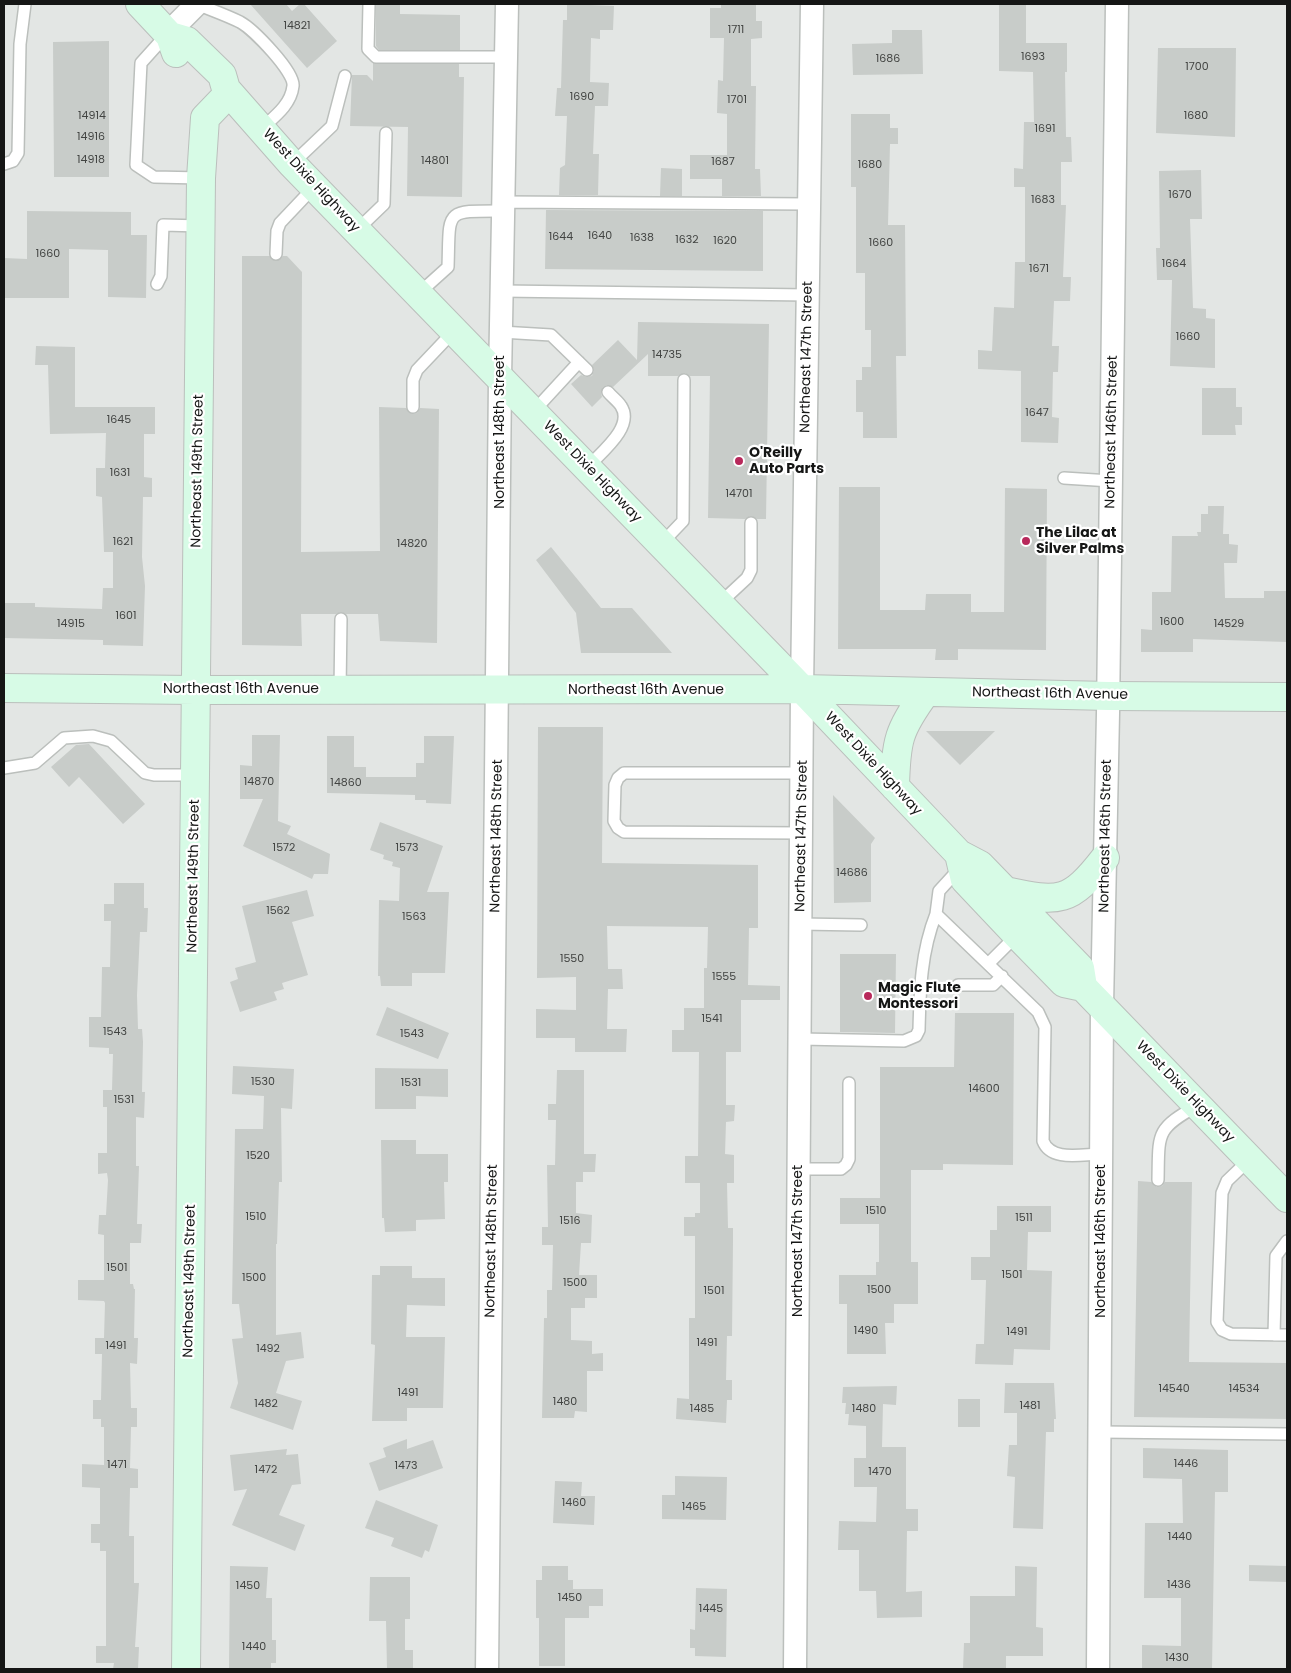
<!DOCTYPE html>
<style>
body{margin:0}
#map{position:relative;width:1291px;height:1673px;overflow:hidden;background:#e3e6e4;font-family:Poppins,sans-serif}
canvas{display:block}
.frame{position:absolute;inset:0;border:5px solid #151615;pointer-events:none}
</style>
<div id="map">
<canvas width="1291" height="1673"></canvas>
<div class="frame"></div>
</div>
<script>
const ctx = document.querySelector('canvas').getContext('2d');
ctx.lineJoin = 'round';
function fillPath(path, color) {
  ctx.fillStyle = color;
  ctx.fill(path, 'evenodd');
}
function stroke(path, color, width, dash) {
  ctx.strokeStyle = color;
  ctx.lineWidth = width;
  ctx.lineCap = dash ? 'butt' : 'round';
  ctx.setLineDash(dash || []);
  ctx.stroke(path);
}
function label(font, color, halo, rows, align = 'center') {
  ctx.font = font + ' Poppins,sans-serif';
  ctx.lineWidth = 4.5;
  ctx.setLineDash([]);
  ctx.textBaseline = 'middle';
  ctx.strokeStyle = halo;
  ctx.fillStyle = color;
  for (const [text, x, y, turn = 0] of rows) {
    ctx.save();
    ctx.translate(x, y);
    ctx.rotate((+turn || 0) * Math.PI / 180);
    ctx.textAlign = isNaN(turn) ? turn : align;
    if (halo) ctx.strokeText(text, 0, 0);
    ctx.fillText(text, 0, 0);
    ctx.restore();
  }
}
const building = new Path2D(`
 M250,4H286L292,11L300,4H304L337,41L307,68Z
 M376,4H400V14L460,15V50H379L376,46Z
 M567,4L614,6L613,30H600V39L591,38L590,82L609,83L608,106H595L593,154H599L598,195H559L560,168L565,165L567,116H555L557,88H561L563,20H567Z
 M721,4H756V21H762V38L751,39V86H756L755,169H760L761,196H722V179H690V155H727V114L717,113L718,80L723,81L724,38H710V8H721Z
 M999,4H1026V43H1067V72H1065L1066,137H1071L1072,162H1061V205H1066L1063,277H1071L1070,301H1054L1052,346H1059L1058,372H1053L1052,417L1059,418L1058,443L1021,442V371L978,369V350L992,351L994,307L1014,308L1015,262H1025V187H1014V168L1023,169L1024,122H1034L1033,72L999,71Z
 M892,30H922L923,74L853,75L852,44L892,43Z
 M109,41V177H54L53,42Z
 M1158,48H1236L1235,137L1156,133Z
 M373,63L459,64V77H464L462,197L407,196L408,127L350,126L352,75H367L373,81Z
 M851,114H890V128H898V144H890L888,225H905L906,356H896L897,438H863V412H856V380H862V367H871V330H865V273H856V187H851Z
 M661,168L682,169V196H660Z
 M1201,170L1202,219H1190L1193,308L1206,309V318L1215,319V368L1170,366L1172,280H1157L1156,248H1160L1159,171Z
 M546,210L763,211V271L545,269Z
 M27,211L131,212V235H147L146,298L108,297V250L69,249V298H4V258L27,259Z
 M242,256H269L276,261L283,256H287L302,272L301,552L380,551L379,407L406,408L413,414L417,413L420,408L439,409L437,643L380,641L378,614H346L341,612L336,614H301L302,646L242,645Z
 M638,322L769,324L766,519H757L751,516L745,519L708,518L710,376H690L685,373L678,376H648V354L613,387L607,385L603,387L601,393L602,397L592,407L571,384L581,375L586,377L592,376L594,371L592,365L618,340L637,360Z
 M36,346L75,347V407H155V434H144V477L152,478V497H143L142,557L145,586L143,646L103,645V640L4,638V603H35V607L102,609L103,588H113V552H104L102,497L96,496V468H105L106,433L50,434L48,365H35Z
 M1202,388H1236V407H1242V425H1235L1236,435H1202Z
 M839,487H880V610H925L926,594H971V612H1004L1005,488L1047,489L1046,650L958,649V660H935L936,649H838Z
 M1208,506H1224L1223,534H1229V544L1238,545L1237,563H1224L1225,598H1264V591H1287V642L1193,639V652H1141V629L1152,630V592H1171L1172,536H1198L1197,532H1201V514H1208Z
 M551,547L601,608H632L672,653H581L576,613L536,560Z
 M538,727H603L602,863L758,865V928H749L748,985L780,986V1000H741V1052H726V1105H735L734,1121L726,1122L725,1154L734,1155V1183H727L728,1228H733V1241L732,1336H727L726,1380H732V1400H727L726,1423L676,1419L677,1398L689,1399V1318H695V1236H684V1217H695V1213H700V1183H685V1156H698L699,1052H672V1030H684V1008H704V968H707L708,927L607,926L608,969H622L623,989H608L607,1029H627L626,1052H575V1038H536V1009L576,1010V977L537,978Z
 M926,731H995L960,765Z
 M252,735H280L278,821L291,826L287,834L330,854L328,874H314L312,879L243,846L263,799H240V765L252,766Z
 M327,736H354V767H366V777H416V763H424V736H454L451,804L426,803V800H415V795L327,793Z
 M89,744L145,804L123,824L79,777L69,787L51,767L76,745Z
 M833,795L875,838L871,844V902L834,903Z
 M380,822L443,846L427,892H449L445,973H412V986H381L380,976H378L379,900L399,901L400,868L392,866L393,862L383,859L384,855L370,850Z
 M114,883H144V908H148L147,932H140L137,995L138,1029H142L143,1042L142,1092H145L144,1118L136,1117V1166H139L137,1224H142L141,1243H130V1284H133L134,1289H135L134,1338H138L137,1364L130,1363L131,1408H137V1427H131L130,1468L138,1469V1488H130L129,1536H134V1583H139L135,1647H139L138,1669H113L114,1663H96V1646H106V1551H100V1543H91V1524H100V1488L82,1487V1464L104,1465V1427H101V1419H93V1400H101L102,1354H95V1338H104L105,1303L104,1301L78,1300V1280H104V1235L98,1234L99,1215H106L108,1180L107,1173L98,1174V1153H107V1107H103V1090H112L113,1054H109V1048L89,1047V1017H101L102,967H110L111,921H104V904H114Z
 M307,890L314,916L292,922L308,975L282,983L284,989L274,992L277,1000L240,1012L230,982L238,979L235,968L256,962L242,906Z
 M840,954H896L895,1033L840,1032Z
 M387,1007L449,1033L438,1059L376,1035Z
 M955,1013H1014L1013,1165L943,1164V1170H911V1262H918V1304H894V1323H885L886,1354H847V1304H839V1275H876V1262H879V1224H840V1198H880V1067H954Z
 M233,1066L294,1069L292,1109L281,1108L282,1182H279L277,1244H276V1335L301,1332L304,1358L286,1361L276,1393L302,1401L293,1430L230,1408L238,1383L232,1339L243,1338L239,1304H232L235,1129H263L264,1096L232,1094Z
 M375,1068L448,1069V1097L416,1096V1109H375Z
 M557,1070H584V1154H596L595,1172H583V1182H576V1213L592,1215L591,1243H581L579,1275H597V1298H585V1308H571V1340L592,1341V1354L603,1353V1371H587V1412L575,1411L574,1418H542L544,1318H547V1290H552L553,1245H542V1227H548L547,1165H555L556,1120H548V1104H556Z
 M381,1140H416V1154H448V1182H444L445,1219L416,1220V1231L385,1232L384,1218H382Z
 M1138,1181L1151,1182L1157,1187L1162,1186L1165,1182H1192L1189,1362L1287,1363V1419L1134,1417Z
 M997,1206H1051V1232H1028L1027,1270L1052,1271L1050,1350L1014,1349L1013,1365L975,1364L976,1344H984L986,1280H971V1257H990V1230H997Z
 M380,1266H412V1278H445V1306L407,1305L406,1337H445L443,1408H407V1421H372L375,1345L371,1344L372,1275H380Z
 M1005,1383H1054L1056,1419H1054V1432H1046L1043,1529L1013,1528L1015,1477L1007,1476L1009,1445H1017V1413H1004Z
 M897,1386L896,1405L883,1404L882,1447H906V1509H918V1531H907L906,1592L922,1591V1617L877,1618L876,1591H859V1550H838L839,1521L876,1522L877,1487H854V1458H866V1426L848,1425L849,1414H845L846,1403H842L843,1387Z
 M958,1399H980V1427H958Z
 M407,1439V1449L433,1440L443,1468L379,1491L369,1463L386,1457L383,1448Z
 M1143,1448L1228,1450V1492H1215L1212,1669H1142V1645L1181,1646V1598H1144L1145,1523H1183L1182,1479L1143,1478Z
 M287,1449L286,1455L298,1454L301,1484L292,1485L279,1515L305,1525L295,1551L232,1525L247,1489L234,1491L230,1455Z
 M675,1476L727,1477L726,1520L662,1519V1495H675Z
 M555,1481L582,1482L581,1496H595L594,1525L553,1523Z
 M376,1500L438,1525L429,1552L425,1550L422,1558L391,1546L394,1538L365,1528Z
 M1249,1565L1287,1566V1582L1249,1581Z
 M230,1566L268,1567L266,1598H272V1640H276V1663H271V1669H229Z
 M542,1566H568V1580H573V1589H603V1606H589V1618H565V1666H539V1618H536V1580H542Z
 M1015,1566L1037,1567L1036,1627L1043,1628V1656H1006V1669H963L964,1643H970V1596H1015Z
 M370,1577H410V1619H405V1650H413V1669H387L386,1621H369Z
 M696,1588L727,1589L726,1657L695,1656V1648H690V1629L695,1630Z`);
const lane = new Path2D(`
 M197,4C211,10 226,15 240,22C253,29 295,72 293,86C291,105 274,117 261,129
 M369,4L368,49L376,57H505
 M168,33L141,63L136,165L154,177L201,178
 M4,164L13,161L18,153L20,44L25,4
 M292,164L332,126L345,76
 M503,202L809,204
 M357,230L384,204L386,133
 M276,254L277,231L280,223L315,186
 M157,284L161,276L163,225L201,226
 M502,291L808,295
 M418,294L448,267C450,209 443,211 503,211
 M501,332L551,335L587,370
 M413,407V380L417,370L454,331
 M533,412L579,362
 M587,468C600,453 635,427 621,406C618,401 612,397 608,392
 M1064,478L1111,481
 M661,544L683,521L684,380
 M719,604L747,578L751,570V523
 M340,690L341,619
 M4,768L35,763L64,738L93,736L111,741L145,773L154,775H195
 M802,833L624,832L618,828L614,821L615,785L618,778L624,773H803
 M960,868L939,891L936,914L1038,1012L1045,1027L1043,1141C1051,1162 1082,1154 1101,1154
 M800,924L861,925
 M989,963L1017,935
 M958,985H993L1002,976
 M800,1039L904,1041L916,1036L919,1030C920,989 921,952 936,914
 M1250,1159L1227,1181L1222,1193L1217,1322L1222,1330L1231,1334L1287,1335
 M799,1169H841L846,1165L849,1159V1083
 M1158,1180C1159,1134 1155,1129 1197,1106
 M1274,1335L1276,1256L1287,1241
 M1100,1432L1287,1434`);
const street = new Path2D(`
 M168,33L197,4
 M487,1669L500,378L507,4
 M795,1669L802,689L812,4
 M1098,1669L1102,1006L1108,713L1117,4`);
const secondary = new Path2D(`
 M140,4L170,36L176,53
 M170,36L187,41L222,75L226,89L292,164L802,689L959,854L980,865L1080,968L1083,987
 M4,688L196,690L802,689L1109,696L1287,697
 M895,787C896,741 898,730 926,692
 M959,854L965,880L1017,935L1064,983L1083,987L1287,1198
 M1005,891C1060,903 1070,903 1105,858
 M186,1669L201,178L205,118L229,93`);
const markers = [
 [739,461,5,"#b8295b"],
 [1026,541,5,"#b8295b"],
 [868,996,5,"#b8295b"]
];
const numberNames = [
 ["14821",297,26],
 ["1711",736,30],
 ["1693",1033,57],
 ["1686",888,59],
 ["1700",1197,67],
 ["1690",582,97],
 ["1701",737,100],
 ["14914",92,116],
 ["1680",1196,116],
 ["1691",1045,129],
 ["14916",91,137],
 ["14918",91,160],
 ["14801",435,161],
 ["1687",723,162],
 ["1680",870,165],
 ["1670",1180,195],
 ["1683",1043,200],
 ["1640",600,236],
 ["1644",561,237],
 ["1638",642,238],
 ["1632",687,240],
 ["1620",725,241],
 ["1660",881,243],
 ["1660",48,254],
 ["1664",1174,264],
 ["1671",1039,269],
 ["1660",1188,337],
 ["14735",667,355],
 ["1647",1037,413],
 ["1645",119,420],
 ["1631",120,473],
 ["14701",739,494],
 ["1621",123,542],
 ["14820",412,544],
 ["1601",126,616],
 ["1600",1172,622],
 ["14915",71,624],
 ["14529",1229,624],
 ["14870",259,782],
 ["14860",346,783],
 ["1572",284,848],
 ["1573",407,848],
 ["14686",852,873],
 ["1562",278,911],
 ["1563",414,917],
 ["1550",572,959],
 ["1555",724,977],
 ["1541",712,1019],
 ["1543",115,1032],
 ["1543",412,1034],
 ["1530",263,1082],
 ["1531",411,1083],
 ["14600",984,1089],
 ["1531",124,1100],
 ["1520",258,1156],
 ["1510",876,1211],
 ["1510",256,1217],
 ["1511",1024,1218],
 ["1516",570,1221],
 ["1501",117,1268],
 ["1501",1012,1275],
 ["1500",254,1278],
 ["1500",575,1283],
 ["1500",879,1290],
 ["1501",714,1291],
 ["1490",866,1331],
 ["1491",1017,1332],
 ["1491",707,1343],
 ["1491",116,1346],
 ["1492",268,1349],
 ["14540",1174,1389],
 ["14534",1244,1389],
 ["1491",408,1393],
 ["1480",565,1402],
 ["1482",266,1404],
 ["1481",1030,1406],
 ["1485",702,1409],
 ["1480",864,1409],
 ["1446",1186,1464],
 ["1471",117,1465],
 ["1473",406,1466],
 ["1472",266,1470],
 ["1470",880,1472],
 ["1460",574,1503],
 ["1465",694,1507],
 ["1440",1180,1537],
 ["1436",1179,1585],
 ["1450",248,1586],
 ["1450",570,1598],
 ["1445",711,1609],
 ["1440",254,1647],
 ["1430",1177,1658]
];
const streetNames = [
 ["West Dixie Highway",311,181,47],
 ["Northeast 147th Street",807,357,-89],
 ["Northeast 148th Street",500,432,-90],
 ["Northeast 146th Street",1112,432,-89],
 ["Northeast 149th Street",198,471,-89],
 ["West Dixie Highway",592,472,46],
 ["Northeast 16th Avenue",241,689],
 ["Northeast 16th Avenue",646,690],
 ["Northeast 16th Avenue",1050,694,1],
 ["West Dixie Highway",873,764,47],
 ["Northeast 148th Street",497,836,-89],
 ["Northeast 147th Street",802,836,-89],
 ["Northeast 146th Street",1106,836,-89],
 ["Northeast 149th Street",194,876,-89],
 ["West Dixie Highway",1185,1092,46],
 ["Northeast 148th Street",492,1241,-89],
 ["Northeast 147th Street",798,1241,-90],
 ["Northeast 146th Street",1101,1241,-90],
 ["Northeast 149th Street",190,1281,-89]
];
const poiNames = [
 ["O'Reilly",749,453],
 ["Auto Parts",749,469],
 ["The Lilac at",1036,533],
 ["Silver Palms",1036,549],
 ["Magic Flute",878,988],
 ["Montessori",878,1004]
];
fillPath(building, '#c8ccc9');
stroke(lane, '#bbbfbc', 14);
stroke(street, '#bbbfbc', 25);
stroke(secondary, '#bbbfbc', 30);
stroke(lane, '#fff', 11);
stroke(street, '#fff', 22);
stroke(secondary, '#d7fbe6', 28);
for (const [x, y, r, color] of markers) {
  const dot = new Path2D();
  dot.arc(x, y, r, 0, 2 * Math.PI);
  ctx.fillStyle = color;
  ctx.fill(dot);
  stroke(dot, '#fff', 2);
}
label('11px', '#424442', null, numberNames);
label('14px', '#151615', '#fff', streetNames);
label('bold 14px', '#151615', '#fff', poiNames, 'left');
</script>
